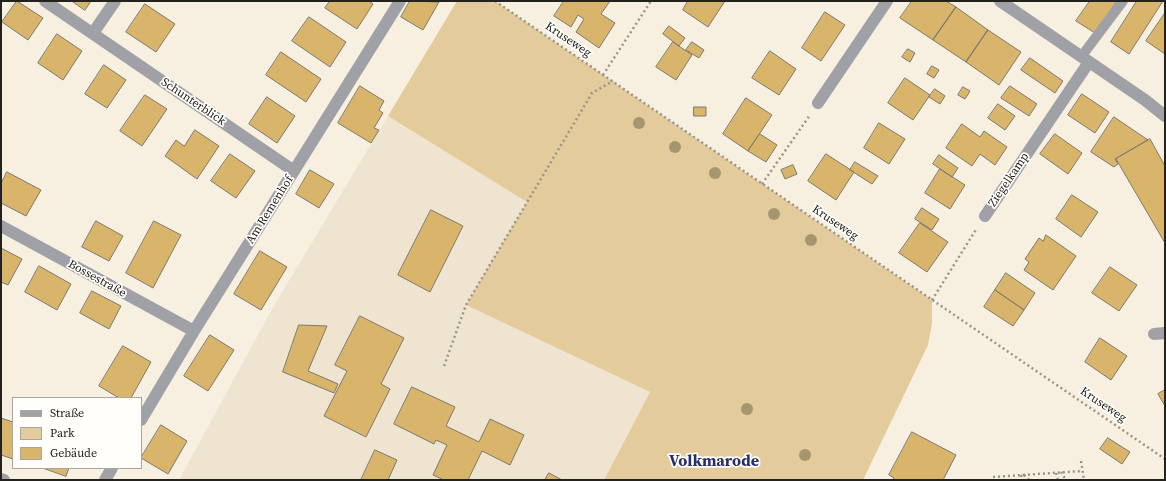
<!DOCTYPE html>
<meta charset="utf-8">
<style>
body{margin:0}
#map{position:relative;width:1166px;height:481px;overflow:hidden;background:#f7f0e1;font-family:"Source Serif 4",serif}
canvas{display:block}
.frame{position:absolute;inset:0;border:2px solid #24221c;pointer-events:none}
.legend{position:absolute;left:12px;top:397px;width:130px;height:72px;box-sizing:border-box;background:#fffefb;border:1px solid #a7a6a2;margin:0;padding:5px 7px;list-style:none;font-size:12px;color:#24221c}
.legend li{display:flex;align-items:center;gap:8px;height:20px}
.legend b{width:20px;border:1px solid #a7a6a2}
</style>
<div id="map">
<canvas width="1166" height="481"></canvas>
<div class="frame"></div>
<ul class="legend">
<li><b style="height:5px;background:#9fa1a7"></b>Straße</li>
<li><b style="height:11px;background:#e3cb9b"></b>Park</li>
<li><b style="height:11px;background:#d8b56b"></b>Gebäude</li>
</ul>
</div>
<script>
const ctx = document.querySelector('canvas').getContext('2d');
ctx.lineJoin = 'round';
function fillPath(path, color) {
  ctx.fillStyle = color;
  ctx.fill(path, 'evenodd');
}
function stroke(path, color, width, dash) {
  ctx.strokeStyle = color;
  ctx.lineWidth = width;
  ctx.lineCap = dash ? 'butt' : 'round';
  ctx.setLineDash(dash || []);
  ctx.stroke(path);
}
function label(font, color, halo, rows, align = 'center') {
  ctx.font = font + ' "Source Serif 4",serif';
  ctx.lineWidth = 3.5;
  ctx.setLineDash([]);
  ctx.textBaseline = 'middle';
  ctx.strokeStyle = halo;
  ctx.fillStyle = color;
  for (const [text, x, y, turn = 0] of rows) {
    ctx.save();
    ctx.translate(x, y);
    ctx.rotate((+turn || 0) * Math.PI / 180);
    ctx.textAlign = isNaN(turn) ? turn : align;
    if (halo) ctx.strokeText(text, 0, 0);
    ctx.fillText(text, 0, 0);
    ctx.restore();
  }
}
const built = new Path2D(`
 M388,116L528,202L466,305L650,392L604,480H179L272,309Z`);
const green = new Path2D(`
 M457,1H495L932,300V323L928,345L863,480H604L650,392L466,305L527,202L388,116Z`);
const building = new Path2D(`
 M17,1L43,18L28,40L2,22Z
 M72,1H91L85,10Z
 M330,1H369L373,4L357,29L325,8Z
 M410,1L439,2L423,30L401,17Z
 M564,1H610L601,14L615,23L599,48L576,32L584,19L578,15L571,27L554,16Z
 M688,1H725L708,27L683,10Z
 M912,1H946L956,7L933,40L900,18Z
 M1090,1H1117L1095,33L1076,21Z
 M1137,1H1163L1129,54L1111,42Z
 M145,4L175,24L156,52L126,32Z
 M956,7L988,30L966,62L933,40Z
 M825,12L845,25L821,61L802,48Z
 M1165,13V54L1146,41Z
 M309,17L346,42L330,67L292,41Z
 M669,26L685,38L679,46L663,34Z
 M988,30L1021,52L999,85L966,62Z
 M57,34L82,51L63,80L38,63Z
 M673,42L692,55L676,80L656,67Z
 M692,42L704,50L699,58L686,50Z
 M908,49L915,53L910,62L902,57Z
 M770,51L796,69L779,95L752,78Z
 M281,52L321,79L306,102L266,75Z
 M1030,58L1063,81L1055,93L1021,70Z
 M104,65L126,80L107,108L85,94Z
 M932,66L939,70L934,78L927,74Z
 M905,78L930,95L913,120L888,103Z
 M360,86L384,101L379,110L383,113L374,128L379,130L371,143L338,123Z
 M1010,86L1037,104L1029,116L1001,98Z
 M963,87L970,91L965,99L958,95Z
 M935,89L945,96L940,104L929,97Z
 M1082,94L1109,112L1095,133L1068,115Z
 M145,95L167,109L142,146L120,131Z
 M267,97L295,116L277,143L249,124Z
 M746,98L772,115L748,151L723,134Z
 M998,104L1015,116L1005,130L988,118Z
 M694,107H706V116H694Z
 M1114,117L1148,140L1115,159L1118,164L1114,167L1091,152Z
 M879,123L905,139L889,164L864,148Z
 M962,124L980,137L984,131L1007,147L995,165L980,154L972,166L946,148Z
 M195,130L219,146L197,179L165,156L176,140L184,146Z
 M760,134L777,145L766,162L748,151Z
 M1055,134L1082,153L1068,174L1040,154Z
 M1150,139L1165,166V243L1116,159Z
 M230,154L255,171L236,198L211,181Z
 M826,154L854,172L836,200L808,181Z
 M939,155L958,168L952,177L933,164Z
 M855,162L878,176L872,184L850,170Z
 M793,165L797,174L785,179L781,170Z
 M940,169L965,185L950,209L925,193Z
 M310,170L334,184L319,208L296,194Z
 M7,172L41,190L26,216L1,203V184Z
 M1072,195L1098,212L1081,237L1056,219Z
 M922,208L939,219L932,230L915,219Z
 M431,210L463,226L430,292L398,275Z
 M96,221L123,236L109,261L82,247Z
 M154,221L181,235L153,288L126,273Z
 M920,223L948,242L927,272L899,253Z
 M1046,235L1076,256L1053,290L1024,270L1029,262L1025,259L1039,238L1043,241Z
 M1,248L22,259L8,285L1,282Z
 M260,251L287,267L261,310L234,294Z
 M39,266L71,284L57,310L25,292Z
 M1110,267L1137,285L1119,311L1092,293Z
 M1006,273L1035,293L1024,310L995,290Z
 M995,290L1024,310L1013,326L984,307Z
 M92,291L121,306L109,329L80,313Z
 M360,316L404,338L381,384L390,389L366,437L324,416L347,371L335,365Z
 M299,325L327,326L308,371L338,384L334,393L283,372Z
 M210,335L234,350L208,391L184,376Z
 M1100,338L1127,356L1111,380L1085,362Z
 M123,346L151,362L131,398H119L99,386Z
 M412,387L455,407L446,426L479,442L490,419L524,435L510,465L482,451L468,480H444L433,475L447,445L436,440L434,444L394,424Z
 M1165,390V406L1158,394Z
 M1,418L13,422V459L1,455Z
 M161,425L187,441L168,474L141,458Z
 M912,432L956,455L943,480H893L894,478L889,475Z
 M1108,438L1130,452L1122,464L1100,449Z
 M375,450L397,460L388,480H361Z
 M43,468H69L66,476Z
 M549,473L562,480H545Z`);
const path = new Path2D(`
 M495,1L1165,459
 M603,75L651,1
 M762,184L810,115
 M932,300L977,228
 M444,366L466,305L592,93L613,81
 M1081,461L1084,480
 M1061,472L1066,480
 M1056,473L1058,480
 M1021,475L1023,480
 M1024,475L1029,480
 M993,477L1082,471`);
const lane = new Path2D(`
 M1081,57L1123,1`);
const street = new Path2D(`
 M45,1L294,171
 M1000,1L1145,100L1165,116
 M93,33L115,1
 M818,103L887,1
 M985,216L1089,62
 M1,226L194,331
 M1154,334L1165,333
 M141,420L194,331L400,1
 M1,479L4,480
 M105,480L112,468`);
const trees = [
 [639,123],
 [675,147],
 [715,173],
 [774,214],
 [811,240],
 [747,409],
 [805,455]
];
const streetNames = [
 ["Kruseweg",568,40,34],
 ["Schunterblick",193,102,34],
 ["Ziegelkamp",1009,180,-56],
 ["Am Remenhof",270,210,-58],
 ["Kruseweg",835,223,34],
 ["Bossestraße",97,279,29],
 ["Kruseweg",1103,405,34]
];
const districtNames = [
 ["Volkmarode",714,462]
];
fillPath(built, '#efe4cf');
fillPath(green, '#e3cb9b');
fillPath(building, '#d8b56b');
stroke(building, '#7e786b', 1);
stroke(path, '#999489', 2.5, [2, 3]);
stroke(lane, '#9fa1a7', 10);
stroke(street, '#9fa1a7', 12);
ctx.fillStyle = '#a69670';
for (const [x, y] of trees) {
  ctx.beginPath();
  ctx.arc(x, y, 6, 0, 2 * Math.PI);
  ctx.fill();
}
label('12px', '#24221c', '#fffefb', streetNames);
label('bold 16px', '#272f68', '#fffefb', districtNames);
</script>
